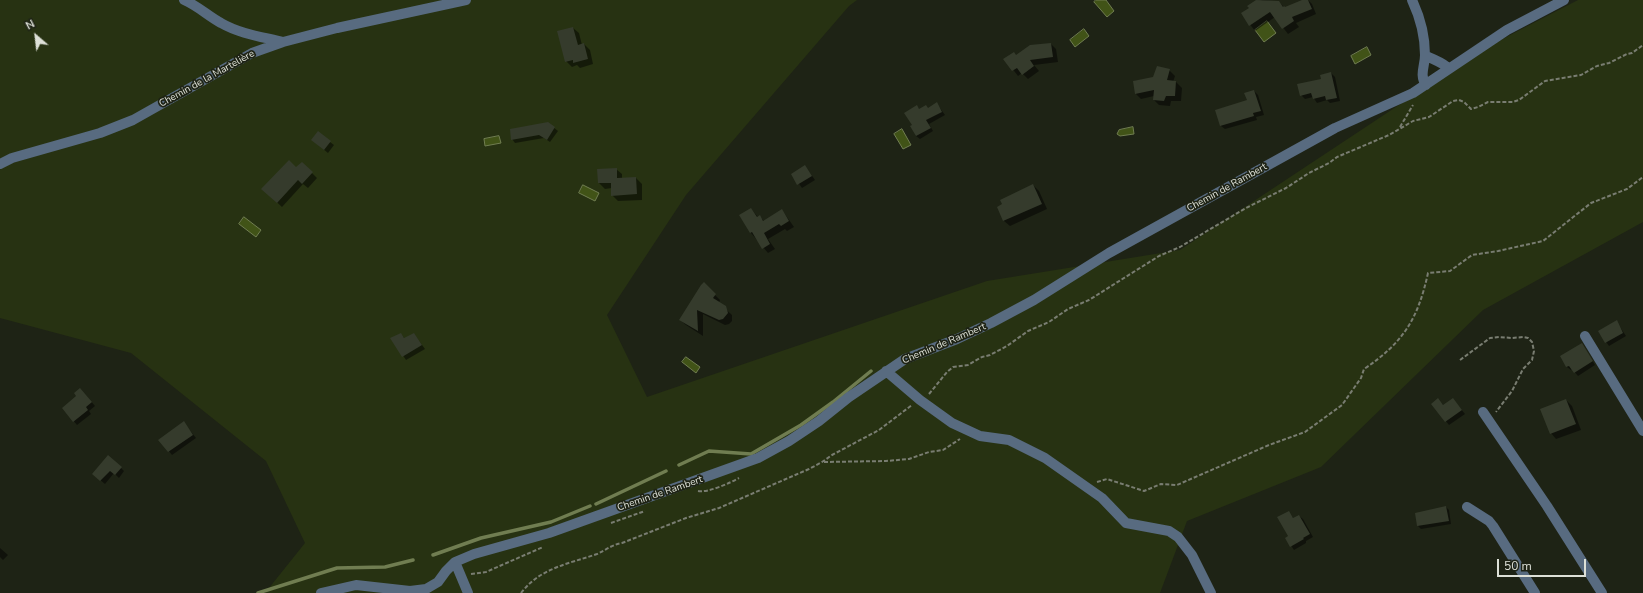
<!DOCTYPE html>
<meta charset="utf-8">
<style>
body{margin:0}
#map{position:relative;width:1643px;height:593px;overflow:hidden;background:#1e2315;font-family:"Nunito Sans",sans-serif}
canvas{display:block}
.north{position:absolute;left:16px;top:16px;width:40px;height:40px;-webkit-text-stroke:3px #1e2315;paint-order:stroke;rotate:332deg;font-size:11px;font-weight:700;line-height:16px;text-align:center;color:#dde0d7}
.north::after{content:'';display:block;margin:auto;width:14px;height:18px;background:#dde0d7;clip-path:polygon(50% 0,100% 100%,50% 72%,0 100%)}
.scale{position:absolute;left:1497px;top:559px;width:89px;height:18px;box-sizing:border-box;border:2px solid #dde0d7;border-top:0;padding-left:5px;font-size:12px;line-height:14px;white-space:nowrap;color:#dde0d7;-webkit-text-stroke:3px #1e2315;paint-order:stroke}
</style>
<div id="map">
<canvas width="1643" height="593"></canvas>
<div class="north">N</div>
<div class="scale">50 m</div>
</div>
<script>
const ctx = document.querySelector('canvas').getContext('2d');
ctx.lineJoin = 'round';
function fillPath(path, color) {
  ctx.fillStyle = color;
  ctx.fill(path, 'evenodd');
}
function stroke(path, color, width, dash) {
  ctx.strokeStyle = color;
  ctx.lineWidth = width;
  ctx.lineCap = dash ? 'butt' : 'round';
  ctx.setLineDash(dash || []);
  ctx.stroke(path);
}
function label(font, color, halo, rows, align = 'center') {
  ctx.font = font + ' "Nunito Sans",sans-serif';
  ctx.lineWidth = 3.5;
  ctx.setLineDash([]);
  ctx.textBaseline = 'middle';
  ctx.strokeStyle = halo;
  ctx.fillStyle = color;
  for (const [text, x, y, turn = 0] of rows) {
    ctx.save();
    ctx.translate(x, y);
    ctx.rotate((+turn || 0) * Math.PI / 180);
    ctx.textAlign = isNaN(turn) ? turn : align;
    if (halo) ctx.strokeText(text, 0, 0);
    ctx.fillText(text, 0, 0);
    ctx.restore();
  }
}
const green = new Path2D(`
 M0,0H857L849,6L686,195L607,315L647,397L987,281L1180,250L1485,48L1578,0H1643V222L1483,310L1321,467L1187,521L1160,593H265L305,543L266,461L131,353L0,318Z`);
const water = new Path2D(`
 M1096,0H1106L1114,11L1107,17L1094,2Z
 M1267,21L1276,33L1264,42L1255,30Z
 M1084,29L1089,36L1075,47L1070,40Z
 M1367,47L1371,55L1355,64L1351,56Z
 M1133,127L1134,134L1120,136L1117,134L1119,130Z
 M902,129L911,145L903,149L894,134Z
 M499,136L501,143L485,146L484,139Z
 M583,185L599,193L595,201L579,193Z
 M244,217L261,230L256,237L239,224Z
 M686,357L700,367L696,373L682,362Z`);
const shadow = new Path2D(`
 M1262,0L1279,2L1285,8L1308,0L1312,4L1316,14L1296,23L1299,27L1288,34L1275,17L1255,31L1242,14Z
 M573,28L579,33L582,45L584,44L590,50L593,64L580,68L577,65L572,67L566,61L559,32Z
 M1051,44L1056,49L1058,62L1034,65L1039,71L1028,79L1022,73L1018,76L1005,59Z
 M1169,70L1175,76L1173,82H1176L1182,88L1181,101H1171L1170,106L1159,105L1154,100V96L1141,99L1136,94L1134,81L1154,78Z
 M1331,73L1335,77L1340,101L1330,103L1327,100L1317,103L1313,97L1305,99L1301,95Z
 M1254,91L1258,95L1264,115L1256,117L1257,120L1225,129L1221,126L1216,110L1248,101Z
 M937,104L945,115L929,124L933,131L920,139L916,136L913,126L917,107L920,110L928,109Z
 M548,123L558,131L550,142L544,138L515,143L512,139Z
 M318,133L334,145L328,153L312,140Z
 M302,163L317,178L308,188L303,184L282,207L268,194Z
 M805,166L815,180L802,188L792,174Z
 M616,169L622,174V179L636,178L642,184V200L618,201L612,195V188L605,189L599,183L598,170Z
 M1033,185L1039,191L1047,209L1010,226L1004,221L998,208Z
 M751,209L758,217L759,216L764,221L782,210L794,227L787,231L785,229L768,239L775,249L768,253L751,233L740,216Z
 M704,284L720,300L719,303L732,315V321L729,324L725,325L703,314V336L686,325L680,320Z
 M1616,321L1626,336L1609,346L1599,332Z
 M401,334L405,339L414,334L425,349L406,360L392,339Z
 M1582,344L1595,365L1578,376L1572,369L1571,370L1567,367L1561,357Z
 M84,393L95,406L89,411L91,414L77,425L63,408Z
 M1566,400L1572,406L1581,430L1556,439L1551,433Z
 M1441,403L1444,406L1456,403L1465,414L1449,425L1432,404Z
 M183,422L196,438L172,455L160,440Z
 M121,468L124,471L119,478L114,473L105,484L93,474Z
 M1446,507L1449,510L1451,524L1421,529L1418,526Z
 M1288,512L1294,519L1299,516L1303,519L1313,537L1306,541V543L1294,550L1286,538L1289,536Z
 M0,548L8,555L3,560L0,557Z`);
const stream = new Path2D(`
 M679,465L709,451L751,454L801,425L833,402L871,371
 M596,504L666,471
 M433,555L481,538L551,522L590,506
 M258,593L337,568L385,567L413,560`);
const building = new Path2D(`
 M1256,0L1279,1L1283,7L1284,6L1285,7L1302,0H1308L1312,9L1292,17L1294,21L1282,29L1270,12L1249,26L1241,13L1249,8L1247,6Z
 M573,27L578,45L584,43L588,59L573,63V60L565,62L557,31Z
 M1051,43L1053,57L1030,60L1034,66L1022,75L1017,68L1012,71L1003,59L1014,52L1016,55L1030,45Z
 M1157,66L1170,69L1167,80L1176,81L1175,96H1166L1164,101L1153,100L1154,90L1135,94L1133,81L1153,77Z
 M1331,72L1337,98L1326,100L1325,96L1313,99L1311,93L1300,96L1297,84L1321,79L1320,75Z
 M1254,90L1261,111L1253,113L1254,116L1220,126L1215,110L1247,100L1244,93Z
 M937,102L942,112L926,120L931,128L916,136L910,126L912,125L904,113L917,105L919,109L926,105L928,108Z
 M548,122L555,127L547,140L539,135L511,140L510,129Z
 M318,131L331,141L324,150L311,140Z
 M289,160L296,167L302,162L313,172L302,184L298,180L277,203L261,189Z
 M805,165L812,176L797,185L791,174Z
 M617,168V178L636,177L637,194L611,196V183H598L597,169Z
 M1033,184L1042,204L1003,221L997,207L1002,204L1000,200Z
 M751,208L757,217L760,215L763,221L782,209L789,221L781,226L779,224L764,233L770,244L762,249L752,232L750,233L739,215Z
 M704,282L716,294L713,298L726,306L728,313L723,319L719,320L697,310L698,331L679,320L701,285Z
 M1617,320L1623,333L1605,343L1598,331Z
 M401,333L404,338L414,333L422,345L402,357L390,338Z
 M1582,343L1593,361L1574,373L1569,366L1566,367L1560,356Z
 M80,388L92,402L86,407L88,410L73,422L62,408L76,396L74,393Z
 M1438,398L1443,405L1453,398L1462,410L1445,422L1431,404Z
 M1566,399L1576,424L1550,434L1540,409Z
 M184,421L193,435L168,452L158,440Z
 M108,455L122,467L115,475L110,471L100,481L92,474Z
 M1446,506L1449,521L1417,526L1415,513Z
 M1289,511L1293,518L1299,515L1310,534L1303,538L1304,539L1290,547L1285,538L1288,536L1277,517Z`);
const path = new Path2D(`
 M1400,127L1413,105
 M1460,360L1490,338L1499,337L1512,338L1523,337L1528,338L1532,342L1534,351L1532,360L1523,369L1512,391L1496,412
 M929,394L947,372L953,367L968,365L982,357L990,355L1007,346L1028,331L1049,322L1068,309L1089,300L1159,256L1180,247L1246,208L1286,188L1309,173L1329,163L1337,157L1389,135L1413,121L1429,117L1453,101L1459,100L1464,102L1471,109L1478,107L1488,102H1513L1519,100L1545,81L1581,75L1597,66L1609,63L1627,54L1632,53L1643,45
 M824,462L886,461L909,459L929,452L943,450L960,439
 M1097,482L1107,479L1144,491L1161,484L1177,485L1269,445L1305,432L1342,405L1361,378L1364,369C1403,343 1418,319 1428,273L1450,271L1472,255L1498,251L1543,241L1591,203L1627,189L1643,177
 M698,491C708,493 730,483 739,478
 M611,523L645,511
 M471,574L486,572L543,547
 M521,593C540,568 568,564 597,554C606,550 611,545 622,543L686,518L719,508L809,469L822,462L832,455L879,430L912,405`);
const minor = new Path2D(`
 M184,0C198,6 208,16 221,23C240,34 263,37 283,42
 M1412,0C1420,17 1425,36 1425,55C1425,66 1419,75 1426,85
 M1425,55C1433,60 1443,62 1449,69
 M0,164L12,158L100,133L133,120L252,53L283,42L337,28L466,0
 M1585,336L1643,431
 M886,371L920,400L952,423L980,436L1009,440L1045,458L1102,498L1126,523L1169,531L1178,537L1192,555L1211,593
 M1483,412L1547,506L1602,593
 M1467,507L1489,521L1493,526L1535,593
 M455,562L468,593
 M321,593L356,585L410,591L426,589L438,582L446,571L455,562L474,554L549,533L758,458L789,441L819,421L849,397L905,359L957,339L991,323L1034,300L1109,253L1335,128L1413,93L1507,30L1564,0`);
const streetNames = [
 ["Chemin de la Martelière",207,79,-29],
 ["Chemin de Rambert",1227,188,-29],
 ["Chemin de Rambert",944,344,-23],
 ["Chemin de Rambert",660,494,-19]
];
fillPath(green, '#273212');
fillPath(water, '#415317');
stroke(water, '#707d51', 1);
fillPath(shadow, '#0007');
stroke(stream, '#707d51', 3.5);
fillPath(building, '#353b2c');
stroke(path, '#797d71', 2, [4, 2]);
stroke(minor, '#586b80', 10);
label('10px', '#dde0d7', '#1e2315', streetNames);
</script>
